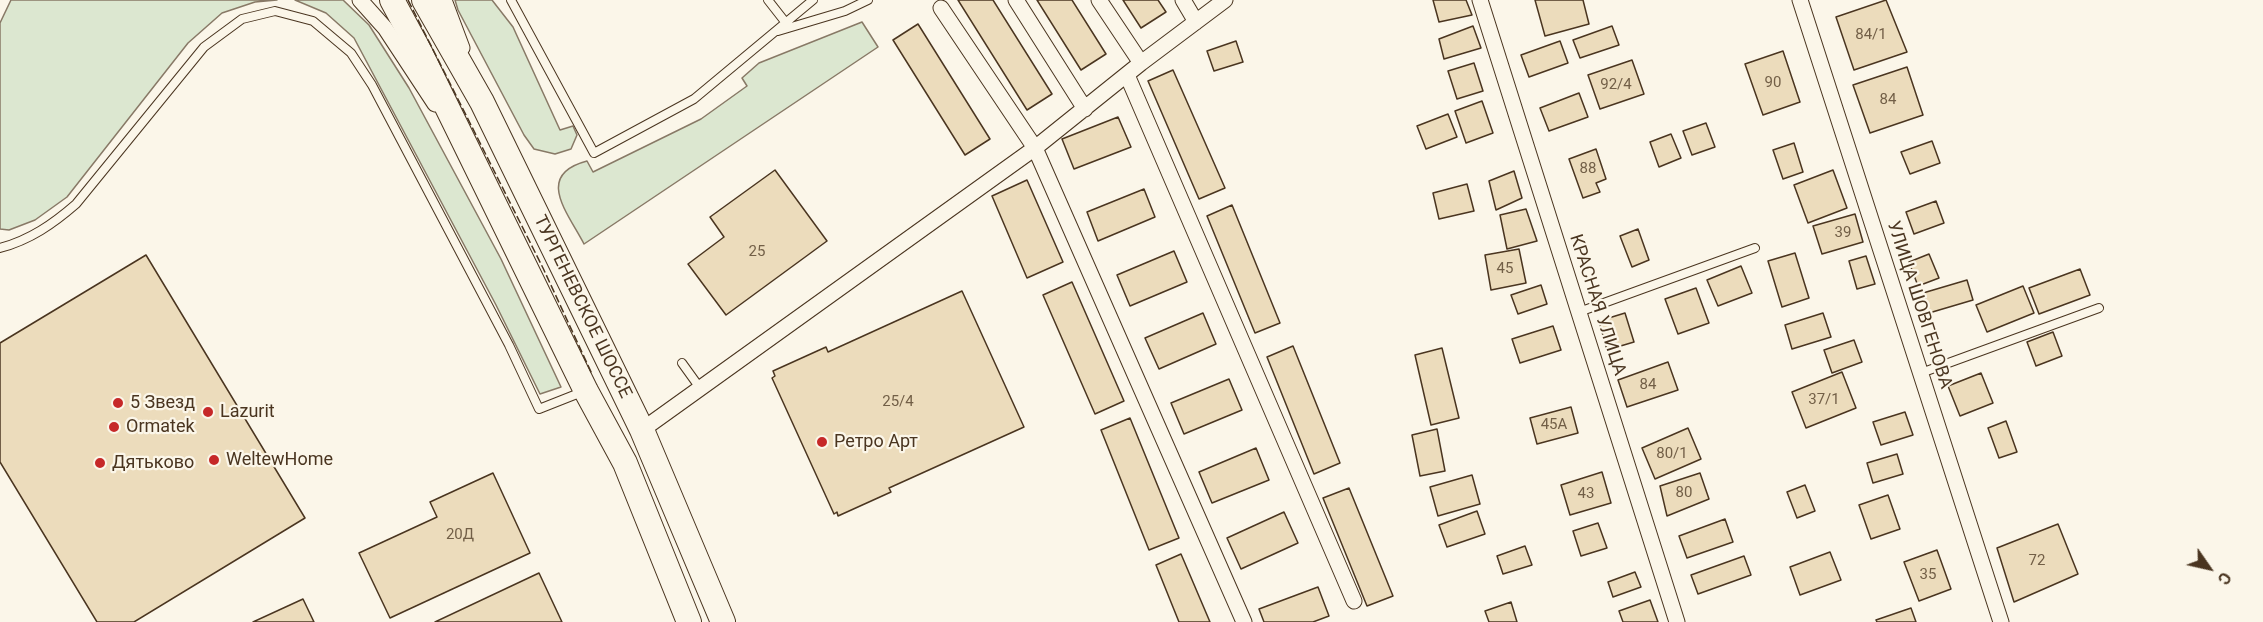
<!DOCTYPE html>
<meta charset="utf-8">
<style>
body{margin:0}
#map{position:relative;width:2263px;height:622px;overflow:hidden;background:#fbf6e9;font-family:Roboto,sans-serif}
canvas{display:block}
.north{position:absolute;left:2179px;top:538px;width:60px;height:60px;-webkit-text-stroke:4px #fbf6e9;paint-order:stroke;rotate:124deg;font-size:16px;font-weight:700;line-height:24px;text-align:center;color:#4a3520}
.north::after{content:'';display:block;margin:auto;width:21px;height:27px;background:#4a3520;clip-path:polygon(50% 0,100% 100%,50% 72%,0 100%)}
</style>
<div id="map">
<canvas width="2263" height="622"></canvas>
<div class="north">С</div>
</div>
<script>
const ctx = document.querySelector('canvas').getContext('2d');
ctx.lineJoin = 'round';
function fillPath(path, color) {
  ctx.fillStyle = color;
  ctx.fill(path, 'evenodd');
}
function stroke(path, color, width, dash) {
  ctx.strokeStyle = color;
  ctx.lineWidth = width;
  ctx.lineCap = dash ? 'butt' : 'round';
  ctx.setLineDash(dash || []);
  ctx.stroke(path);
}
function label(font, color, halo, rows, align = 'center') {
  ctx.font = font + ' Roboto,sans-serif';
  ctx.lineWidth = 4.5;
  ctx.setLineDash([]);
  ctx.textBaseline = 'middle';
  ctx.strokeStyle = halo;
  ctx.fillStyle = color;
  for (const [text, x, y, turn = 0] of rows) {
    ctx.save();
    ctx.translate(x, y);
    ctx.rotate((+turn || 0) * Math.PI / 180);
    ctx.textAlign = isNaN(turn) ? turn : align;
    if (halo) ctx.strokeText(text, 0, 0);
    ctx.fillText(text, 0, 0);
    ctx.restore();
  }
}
const green = new Path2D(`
 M11,0H277L255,2L222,13L188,43L67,197L35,220L9,230L0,229V23Z
 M295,0H343L369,25L409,88L501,259L561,387L540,394L496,305L354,38L326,13Z
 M455,0H492L513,27L560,130L573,126L577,135L571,149L555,154L534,149L524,135L458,10Z
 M862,22L878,47L584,244C568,213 534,175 587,161L593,172L701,119L747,86L742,78L759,63Z`);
const building = new Path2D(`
 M958,0H993L1052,94L1027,110Z
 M1037,0H1072L1106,54L1081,70Z
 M1123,0H1158L1166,12L1141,28Z
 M1433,0H1466L1472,15L1439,22Z
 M1535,0H1583L1589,24L1545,36Z
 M1886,0L1907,52L1854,70L1836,17Z
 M918,24L990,139L965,155L893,40Z
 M1473,26L1481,48L1444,59L1439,39Z
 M1612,26L1619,45L1580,58L1573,40Z
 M1236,41L1243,62L1214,71L1207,51Z
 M1560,41L1568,63L1529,77L1521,55Z
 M1783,51L1800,102L1763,115L1745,64Z
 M1632,60L1644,94L1600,109L1588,75Z
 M1474,63L1483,91L1457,99L1448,71Z
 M1907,67L1923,115L1870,133L1853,85Z
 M1173,70L1225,188L1199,199L1148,81Z
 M1579,93L1588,117L1549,131L1540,108Z
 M1482,101L1493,133L1466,143L1455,111Z
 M1448,114L1457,137L1426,149L1417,126Z
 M1118,117L1131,147L1074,169L1062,139Z
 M1706,123L1715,147L1692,155L1683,131Z
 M1671,134L1681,158L1659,167L1650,142Z
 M1932,141L1940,163L1910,174L1901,152Z
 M1794,143L1803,172L1783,179L1773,150Z
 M1596,149L1606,179L1596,183L1600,192L1583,198L1569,159Z
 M775,170L827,241L726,315L688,264L724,237L710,217Z
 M1833,170L1847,208L1808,223L1794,185Z
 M1514,171L1522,198L1496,210L1489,181Z
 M1027,180L1063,262L1027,278L992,196Z
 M1467,184L1474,211L1439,219L1433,193Z
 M1144,189L1155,217L1098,241L1087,212Z
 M1936,201L1944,223L1914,234L1906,212Z
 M1232,205L1280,323L1255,333L1207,216Z
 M1526,209L1537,241L1507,249L1500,215Z
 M1855,214L1863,242L1822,254L1813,226Z
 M1638,229L1649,260L1632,267L1620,236Z
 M1519,249L1526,283L1491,290L1485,255Z
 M1174,251L1187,282L1130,306L1117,275Z
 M1795,253L1809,298L1782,307L1768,261Z
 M1929,254L1939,278L1918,286L1909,262Z
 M146,255L305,518L134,622H97L0,462V343Z
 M1866,256L1875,284L1857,289L1849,261Z
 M1741,266L1752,293L1718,306L1707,280Z
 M2080,269L2090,295L2039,314L2029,288Z
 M1967,280L1973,300L1929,313L1923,293Z
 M1072,282L1124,401L1095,414L1043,295Z
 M1541,285L1547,304L1518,314L1511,295Z
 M2023,286L2034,313L1987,332L1976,305Z
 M1696,288L1709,323L1678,334L1665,299Z
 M962,291L1024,427L889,488L891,492L838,516L837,512L834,514L772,378L775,376L773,371L826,347L828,352Z
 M1203,313L1216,344L1159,369L1145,338Z
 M1625,313L1634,342L1607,350L1599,321Z
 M1823,313L1831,337L1792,349L1785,325Z
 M1553,326L1561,350L1520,363L1512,339Z
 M2053,332L2062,356L2036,366L2027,342Z
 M1854,340L1862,362L1832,373L1824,350Z
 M1293,346L1340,463L1314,474L1267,357Z
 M1442,348L1459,418L1431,425L1415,355Z
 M1668,362L1678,390L1627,407L1618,380Z
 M1842,372L1856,408L1806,428L1792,392Z
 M1981,373L1993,403L1960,416L1948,386Z
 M1229,379L1242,410L1184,434L1171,403Z
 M1571,407L1578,433L1537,444L1530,418Z
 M1905,412L1913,435L1881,445L1873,422Z
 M1130,418L1179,538L1149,550L1101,430Z
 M2006,421L2017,452L1999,458L1988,428Z
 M1688,428L1701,459L1655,479L1642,448Z
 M1437,429L1445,471L1420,476L1412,435Z
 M1256,448L1269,480L1212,503L1199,472Z
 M1897,454L1903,474L1873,483L1867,463Z
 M1602,472L1611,503L1570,515L1561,485Z
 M493,473L530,553L390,618L359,553L437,517L430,502Z
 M1700,473L1709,499L1667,516L1660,486Z
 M1472,475L1480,504L1438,516L1430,487Z
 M1805,485L1815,511L1797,518L1787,492Z
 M1349,488L1393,596L1367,606L1323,498Z
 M1888,495L1900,529L1871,539L1859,505Z
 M1477,511L1485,534L1447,547L1439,525Z
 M1284,512L1298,543L1241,569L1227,538Z
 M1725,519L1733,542L1687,558L1679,536Z
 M1598,523L1607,548L1581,556L1573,531Z
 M2058,524L2078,574L2014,602L1997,548Z
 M1525,546L1532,565L1503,574L1497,556Z
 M1937,550L1951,589L1919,601L1904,562Z
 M1830,552L1841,580L1800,595L1790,567Z
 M1181,554L1210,622H1179L1156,565Z
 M1744,556L1751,575L1698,594L1691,575Z
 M1635,572L1641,587L1613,597L1608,582Z
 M539,573L562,622H435Z
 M1318,587L1329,616L1313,622H1264L1259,609Z
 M303,599L314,622H253Z
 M1650,600L1658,622H1623L1619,611Z
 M1511,602L1517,622H1489L1485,611Z
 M1911,608L1916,622H1877L1876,620Z`);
const service = new Path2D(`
 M511,0L594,153L694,99L813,0
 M768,0L786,23
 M778,31L845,11L868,0
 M0,248C30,240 53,224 76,204L204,47L242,19L275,11L313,21L351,53L372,85L509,345L539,409L582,392
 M1579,312L1755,248
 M682,363L700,388
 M1921,373L2099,308`);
const minor = new Path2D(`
 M360,0L385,28L435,104
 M444,0L462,48
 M1016,0L1085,109
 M1099,0L1141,63
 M1183,0L1196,22
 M1480,0L1677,622
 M1800,0L2001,622
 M941,8L1035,148L1244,622
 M1127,75L1354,601
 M642,430L1035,148L1141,63L1225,0`);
const trunk = new Path2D(`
 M392,0L420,52L586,391L625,463L689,622
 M424,0L482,102L642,430L723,622`);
const fence = new Path2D(`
 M408,0L543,268L592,374`);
const markers = [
 [118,403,6,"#c62828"],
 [208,412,6,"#c62828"],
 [114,427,6,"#c62828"],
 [822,442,6,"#c62828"],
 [214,460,6,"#c62828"],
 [100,463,6,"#c62828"]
];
const numberNames = [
 ["84/1",1871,35],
 ["90",1773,83],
 ["92/4",1616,85],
 ["84",1888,100],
 ["88",1588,169],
 ["39",1843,233],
 ["25",757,252],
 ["45",1505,269],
 ["84",1648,385],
 ["37/1",1824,400],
 ["25/4",898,402],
 ["45А",1554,425],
 ["80/1",1672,454],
 ["80",1684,493],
 ["43",1586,494],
 ["20Д",460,535],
 ["72",2037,561],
 ["35",1928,575]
];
const streetNames = [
 ["КРАСНАЯ УЛИЦА",1597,305,72],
 ["УЛИЦА ШОВГЕНОВА",1919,305,72],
 ["ТУРГЕНЕВСКОЕ ШОССЕ",582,307,64]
];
const poiNames = [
 ["5 Звезд",130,403],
 ["Lazurit",220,412],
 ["Ormatek",126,427],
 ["Ретро Арт",834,442],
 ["WeltewHome",226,460],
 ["Дятьково",112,463]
];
fillPath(green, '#dce7d0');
stroke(green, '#887966', 1.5);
fillPath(building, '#ecdcbc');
stroke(building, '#4a3520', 1.5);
stroke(service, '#4a3520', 10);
stroke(minor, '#4a3520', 17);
stroke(trunk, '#4a3520', 26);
stroke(service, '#fbf6e9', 8);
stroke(minor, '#fbf6e9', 15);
stroke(trunk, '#fbf6e9', 24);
stroke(fence, '#4a3520', 1.5, [8, 3]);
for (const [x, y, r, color] of markers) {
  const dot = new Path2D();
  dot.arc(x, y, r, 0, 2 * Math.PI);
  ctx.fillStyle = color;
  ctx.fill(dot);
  stroke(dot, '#fbf6e9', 2);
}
label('15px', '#725f47', null, numberNames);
label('18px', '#4a3520', '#fbf6e9', streetNames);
label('18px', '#4a3520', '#fbf6e9', poiNames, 'left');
</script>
